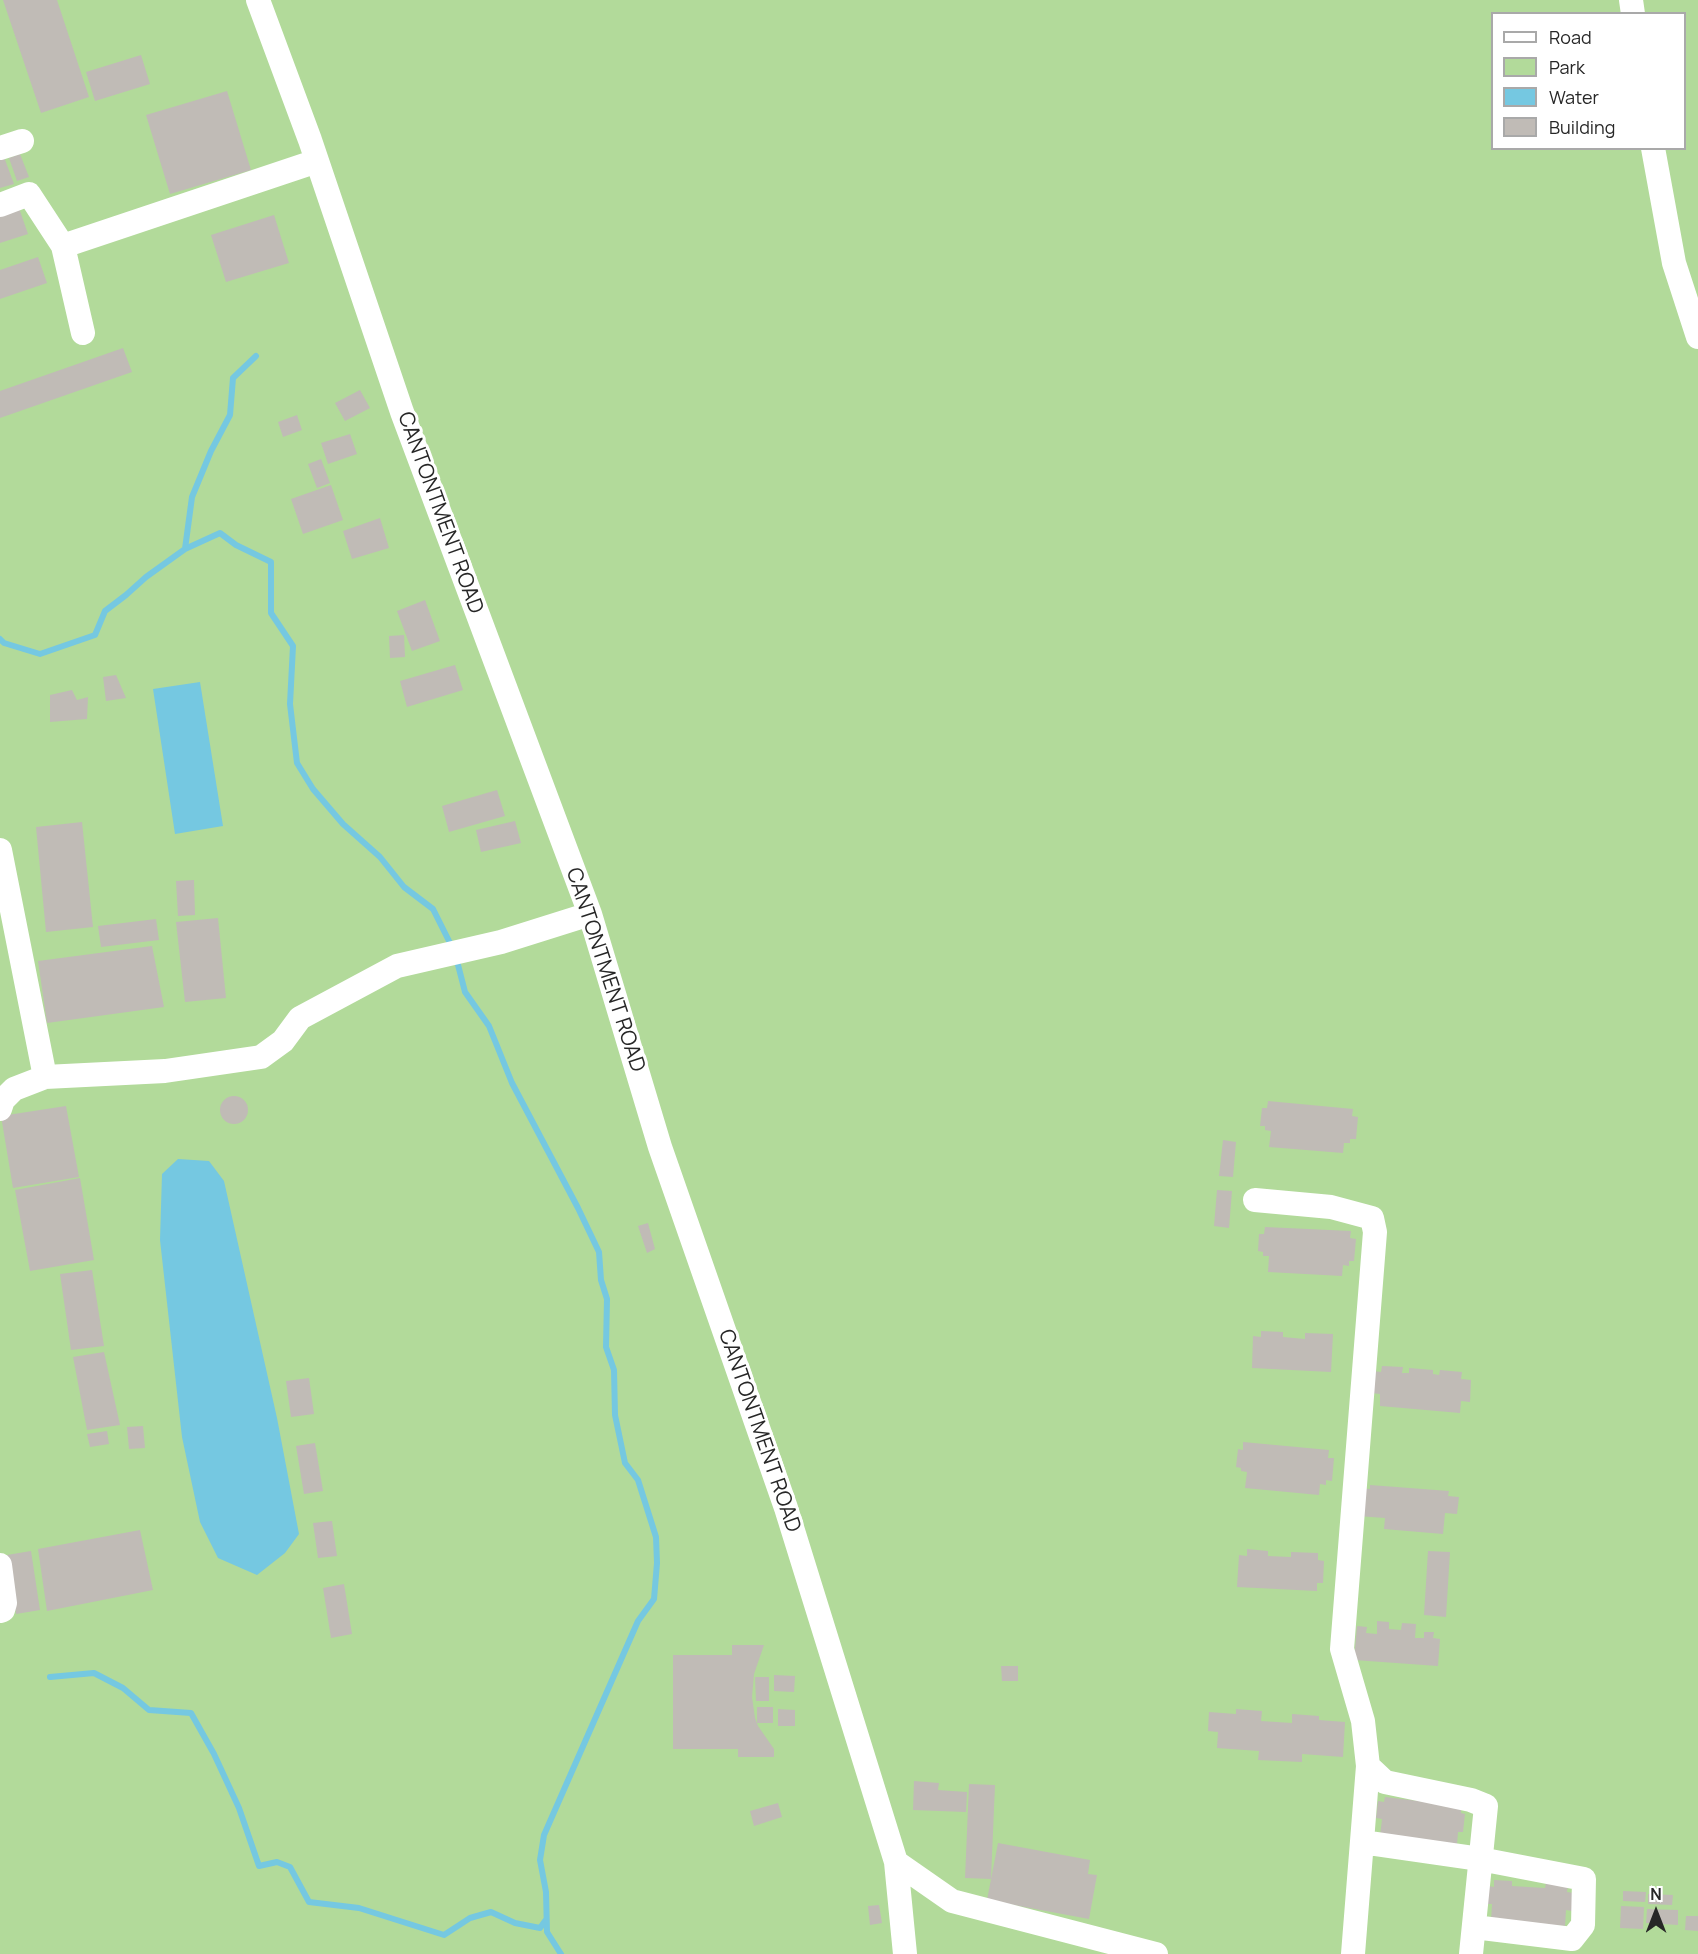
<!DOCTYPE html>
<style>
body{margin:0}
#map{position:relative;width:1698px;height:1954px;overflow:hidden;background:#e8e1d9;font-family:Manrope,sans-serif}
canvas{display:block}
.legend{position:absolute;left:1491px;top:12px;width:195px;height:138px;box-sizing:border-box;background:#fff;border:2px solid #a9a9a9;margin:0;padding:8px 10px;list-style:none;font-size:18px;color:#272727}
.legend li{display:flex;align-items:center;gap:12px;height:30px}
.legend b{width:30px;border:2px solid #a9a9a9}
.north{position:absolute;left:1626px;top:1882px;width:60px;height:60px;-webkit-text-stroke:4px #fff;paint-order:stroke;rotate:0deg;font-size:16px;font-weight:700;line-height:24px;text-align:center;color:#272727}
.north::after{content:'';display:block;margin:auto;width:21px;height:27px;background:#272727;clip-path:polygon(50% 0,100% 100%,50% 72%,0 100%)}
</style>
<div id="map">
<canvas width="1698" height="1954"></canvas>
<ul class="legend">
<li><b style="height:8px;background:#fff"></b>Road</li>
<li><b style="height:16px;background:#b2da9a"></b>Park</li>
<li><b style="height:16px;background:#75c8e1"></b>Water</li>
<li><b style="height:16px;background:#c0bbb6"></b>Building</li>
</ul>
<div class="north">N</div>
</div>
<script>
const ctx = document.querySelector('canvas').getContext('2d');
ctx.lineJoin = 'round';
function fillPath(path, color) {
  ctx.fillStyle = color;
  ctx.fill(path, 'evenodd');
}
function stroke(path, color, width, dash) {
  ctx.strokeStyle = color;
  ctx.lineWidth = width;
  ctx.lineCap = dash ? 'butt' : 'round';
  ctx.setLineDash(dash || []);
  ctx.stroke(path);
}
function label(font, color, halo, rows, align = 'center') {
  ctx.font = font + ' Manrope,sans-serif';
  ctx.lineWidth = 6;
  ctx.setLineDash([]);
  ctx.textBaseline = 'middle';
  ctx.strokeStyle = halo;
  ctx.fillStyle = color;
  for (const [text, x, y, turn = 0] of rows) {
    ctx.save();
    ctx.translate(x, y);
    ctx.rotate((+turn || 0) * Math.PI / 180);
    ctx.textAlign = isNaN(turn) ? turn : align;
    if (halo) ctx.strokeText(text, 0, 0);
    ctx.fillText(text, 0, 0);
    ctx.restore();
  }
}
const green = new Path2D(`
 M0,0H1698V1954H0ZM1492,14H1684V148H1492Z`);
const water = new Path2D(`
 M200,682L223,826L175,834L153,689Z
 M178,1159L209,1161L224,1181L277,1418L299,1534L285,1553L257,1575L218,1558L200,1522L182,1437L160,1240L162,1174Z`);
const stream = new Path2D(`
 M185,549L220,533L236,545L271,562V613L293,646L290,704L297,763L313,789L343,824L380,857L404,887L433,909L452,947
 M0,639L4,643L40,654L95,635L105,611L126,595L146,577L185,549L192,497L211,451L230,415L233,378L256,356
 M456,957L465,992L489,1026L512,1083L578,1208L599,1252L601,1280L607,1299L606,1347L614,1370L615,1415L625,1463L638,1480L656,1537L657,1563L654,1599L638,1621L544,1835L540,1860L546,1892L547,1932L561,1954
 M50,1677L94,1673L123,1688L149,1710L191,1713L214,1754L239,1808L259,1866L277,1862L290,1867L309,1902L359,1908L444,1935L470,1918L491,1912L515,1923L540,1928L545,1921`);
const building = new Path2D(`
 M3,0H57L89,97L41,113Z
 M141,55L150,84L95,101L86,72Z
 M227,91L251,170L170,194L146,115Z
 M20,154L29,177L17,181L9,158Z
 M4,157L14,184L0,188V159Z
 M19,208L28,234L0,243V214Z
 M274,215L289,263L226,282L211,235Z
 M38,257L47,283L0,299V270Z
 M123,348L132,372L0,418V391Z
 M360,390L370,408L345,421L335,403Z
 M297,415L302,430L283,437L278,422Z
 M350,434L357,454L328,464L321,443Z
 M321,459L330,483L317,488L308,464Z
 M331,485L343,520L303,534L291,499Z
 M380,518L389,548L352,559L343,531Z
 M425,600L440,641L412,651L397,611Z
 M404,635L405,657L390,658L389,636Z
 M455,665L463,690L407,707L400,681Z
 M116,675L126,698L106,701L103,677Z
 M72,690L77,700L88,697L87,719L50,722V695Z
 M497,790L505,816L449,832L442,806Z
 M515,821L521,843L481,852L476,830Z
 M82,822L93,927L46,932L36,827Z
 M194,880L195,915L178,916L176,881Z
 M218,918L226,998L185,1002L176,922Z
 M156,919L159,940L101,947L98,926Z
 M152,946L164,1007L47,1023L38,961Z
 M220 1110a14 14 0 1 1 28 0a14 14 0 1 1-28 0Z
 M1268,1101L1353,1109L1352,1116L1358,1117L1356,1139H1350V1143H1344L1343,1153L1269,1147L1271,1131L1265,1130V1126H1260L1262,1108H1267Z
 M66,1106L79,1177L13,1188L1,1116Z
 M1223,1140L1236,1142L1233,1177L1219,1176Z
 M80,1178L94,1260L30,1271L15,1190Z
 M1217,1190L1232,1191L1229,1228L1214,1226Z
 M648,1223L655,1249L647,1253L638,1226Z
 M1265,1227L1351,1231L1350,1238L1356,1239L1354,1261H1349V1266L1343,1265L1342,1276L1268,1272L1269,1256H1263V1252L1258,1251L1259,1234H1264Z
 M92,1270L104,1346L71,1350L60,1274Z
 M1261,1331L1283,1332V1337L1305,1339V1333L1333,1334L1331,1372L1252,1368L1253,1336L1261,1337Z
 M104,1352L120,1425L87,1430L73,1357Z
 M1382,1366L1403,1367L1402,1373H1409V1368L1433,1370V1374L1439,1375L1440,1370L1462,1372L1461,1379L1471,1380L1470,1402L1461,1401L1460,1413L1380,1406V1394L1371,1393L1373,1371L1381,1372Z
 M309,1378L314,1414L291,1417L286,1381Z
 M143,1426L145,1448L129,1449L127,1427Z
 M107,1431L109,1444L90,1447L87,1434Z
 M1243,1442L1329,1450L1328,1458H1334L1332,1481L1326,1480V1485L1320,1484L1319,1495L1245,1488L1247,1472L1241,1471V1468L1236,1467L1238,1449L1243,1450Z
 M315,1443L323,1491L304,1494L296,1446Z
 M1370,1485L1449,1491L1448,1496L1459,1497L1457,1514L1445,1513L1443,1534L1384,1529L1385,1518L1357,1516L1360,1488L1370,1489Z
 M332,1521L337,1556L318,1558L313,1523Z
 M140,1530L153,1590L47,1611L38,1549Z
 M1247,1549L1268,1551V1556L1291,1557V1552L1318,1553V1560L1324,1561L1323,1583H1317V1591L1237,1587L1239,1555L1247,1556Z
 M31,1551L40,1610L16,1614L7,1555Z
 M1428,1551L1450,1552L1446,1617L1424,1615Z
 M344,1584L352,1634L331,1638L323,1588Z
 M1377,1621L1389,1622V1629L1401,1630L1402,1623L1416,1624L1415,1638H1424V1632H1434L1433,1638L1440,1639L1438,1666L1354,1660L1357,1626L1367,1627L1366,1633L1377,1634Z
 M732,1645H764L754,1674L752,1697L755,1718L758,1726L774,1749V1757H738V1749H673V1655H732Z
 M1001,1666H1018V1681H1002Z
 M774,1675L795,1676L794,1692L774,1691Z
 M755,1677H769V1701H756Z
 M757,1707H773V1723H757Z
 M778,1709L795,1710V1726H778Z
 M1236,1709L1262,1711L1261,1721L1292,1723V1714L1319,1716V1720L1345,1722L1343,1757L1302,1754V1762L1258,1760L1259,1751L1217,1748L1218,1732L1208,1731L1209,1712L1236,1714Z
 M914,1781L939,1783L938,1790L967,1792L966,1812L913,1810Z
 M969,1784L995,1785L991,1879L965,1878Z
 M1385,1797L1461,1806V1813L1465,1814L1463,1832H1458L1457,1845L1380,1836L1382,1819L1376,1818L1378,1801L1384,1802Z
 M778,1803L782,1817L754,1826L750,1811Z
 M998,1843L1090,1860L1088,1874L1097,1875L1089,1919L987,1900Z
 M1494,1880L1512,1881V1886L1545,1888L1546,1883L1568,1885L1567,1892L1574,1893L1572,1911L1566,1910L1565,1926L1491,1921L1492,1904H1487L1489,1886L1494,1887Z
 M1623,1891L1646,1892L1645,1902L1623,1901Z
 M1648,1894L1673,1895L1672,1905L1648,1904Z
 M879,1905L882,1923L870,1925L868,1906Z
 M1621,1906L1644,1907L1643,1929L1620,1928Z
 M1647,1909L1678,1910V1925L1646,1923Z
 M1686,1916H1698V1931L1685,1930Z`);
const minor = new Path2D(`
 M258,0L310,140L402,412L590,914L660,1147L786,1508L896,1862L905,1954
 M1631,0L1633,14
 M0,148L22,141
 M1653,148L1674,263L1698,337
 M0,205L29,194L63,246L83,333
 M63,246L317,161
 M0,850L45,1077
 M0,1109L3,1100L14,1089L45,1077L165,1071L261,1057L283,1041L300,1018L397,966L501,942L590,914
 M1255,1200L1331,1207L1372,1218L1375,1232L1342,1649L1363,1721L1368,1766L1353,1954
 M0,1565L5,1603L3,1610L0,1611
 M1368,1766L1385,1782L1471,1800L1486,1806L1471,1954
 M1362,1842L1480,1859L1584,1879L1583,1925L1572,1939L1474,1927
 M896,1862L952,1901L1156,1954`);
const streetNames = [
 ["CANTONTMENT ROAD",440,513,70],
 ["CANTONTMENT ROAD",605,970,72],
 ["CANTONTMENT ROAD",759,1431,71]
];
fillPath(green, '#b2da9a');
fillPath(water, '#75c8e1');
stroke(stream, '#75c8e1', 6);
fillPath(building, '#c0bbb6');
stroke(minor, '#fff', 24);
label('21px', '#272727', '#fff', streetNames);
</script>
